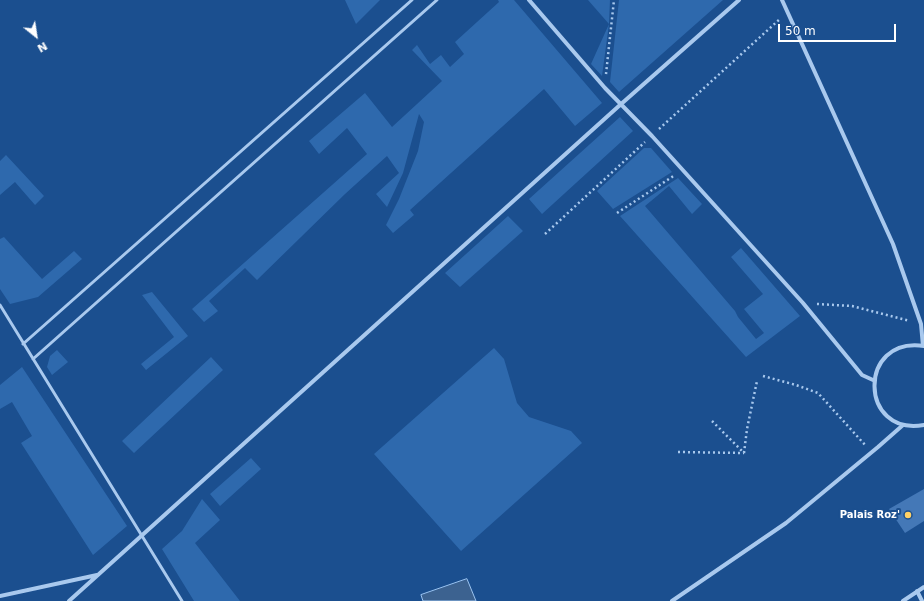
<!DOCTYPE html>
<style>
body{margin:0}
#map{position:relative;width:924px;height:601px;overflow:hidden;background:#1b4f8f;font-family:"DejaVu Sans",sans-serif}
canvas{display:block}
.north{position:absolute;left:16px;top:16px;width:40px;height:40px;-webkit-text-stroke:3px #1b4f8f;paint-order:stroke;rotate:150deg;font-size:11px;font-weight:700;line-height:16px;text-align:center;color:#fff}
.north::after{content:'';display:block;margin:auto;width:14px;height:18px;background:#fff;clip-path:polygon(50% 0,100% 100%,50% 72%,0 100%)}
.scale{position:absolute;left:778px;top:24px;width:118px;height:18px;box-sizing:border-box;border:2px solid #fff;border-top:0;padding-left:5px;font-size:12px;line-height:14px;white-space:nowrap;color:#fff;-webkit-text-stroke:3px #1b4f8f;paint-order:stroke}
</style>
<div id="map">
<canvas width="924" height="601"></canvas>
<div class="north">N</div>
<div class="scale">50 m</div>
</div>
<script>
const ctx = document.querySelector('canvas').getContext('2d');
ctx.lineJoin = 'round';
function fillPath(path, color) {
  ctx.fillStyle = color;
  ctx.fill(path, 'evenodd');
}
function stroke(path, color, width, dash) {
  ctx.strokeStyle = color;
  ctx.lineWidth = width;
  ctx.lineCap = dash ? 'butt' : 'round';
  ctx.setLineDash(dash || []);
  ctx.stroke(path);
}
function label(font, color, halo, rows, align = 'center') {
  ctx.font = font + ' "DejaVu Sans",sans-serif';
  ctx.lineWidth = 4;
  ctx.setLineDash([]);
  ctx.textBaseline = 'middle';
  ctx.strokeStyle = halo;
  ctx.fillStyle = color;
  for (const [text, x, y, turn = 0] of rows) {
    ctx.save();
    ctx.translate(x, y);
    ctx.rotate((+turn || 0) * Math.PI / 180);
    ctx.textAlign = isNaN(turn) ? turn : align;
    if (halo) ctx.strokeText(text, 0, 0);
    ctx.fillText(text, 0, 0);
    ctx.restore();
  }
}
const green = new Path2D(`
 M345,0H380L356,24Z
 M498,0H514L602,103L575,126L544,89L410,210L414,215L393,233L386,225L399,199L418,151L424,122L419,114L403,173L387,207L376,194L399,173L387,156L345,194L257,280L245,268L209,301L218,311L204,322L192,309L367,154L347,128L319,154L309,141L365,93L392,127L442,81L412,50L417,45L430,64L441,55L450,67L464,54L455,42L499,2Z
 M588,0H610L609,24L602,76L591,64L609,24Z
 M619,0H723L619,92L610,82Z
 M620,117L633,131L542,214L529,199Z
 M644,148H651L672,172L613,209L597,191Z
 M6,155L44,196L35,205L15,182L0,195V161Z
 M678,178L702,204L692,214L669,186L645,206L735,311L738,317L756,339L764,333L744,309L763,294L731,257L741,248L800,316L746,357L620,216Z
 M508,216L523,231L460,287L445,273Z
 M4,237L42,279L74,251L82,259L38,297L10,304L0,289V239Z
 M152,292L188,336L146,370L141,364L174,337L142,295Z
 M494,348L504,359L517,403L529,417L571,431L582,443L461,551L374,454Z
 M57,350L68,362L52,375L47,367L50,356Z
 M211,357L223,370L134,453L122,441Z
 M22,367L127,526L93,555L21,443L32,436L12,402L0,409V385Z
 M251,458L261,469L220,506L210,494Z
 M202,499L220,520L195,543L240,601H194L162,549L182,531Z`);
const water = new Path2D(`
 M467,579L476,601H423L421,595Z`);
const building = new Path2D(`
 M924,489V521L905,533L889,509Z`);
const path = new Path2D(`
 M606,74L614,0
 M659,129L781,18
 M617,213L675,175
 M545,234L645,142
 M817,304L852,306L910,321
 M763,376L796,385L818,393L866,446
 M712,421L744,453
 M678,452L744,453
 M744,453L747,429L757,381`);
const service = new Path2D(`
 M0,305L182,601
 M23,344L412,0
 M33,359L437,0`);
const minor = new Path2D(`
 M529,0L605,88L652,136L803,303L862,375L873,380
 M782,0L893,244L921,324L923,346
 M924,346C857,336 859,437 924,425
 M917,591L922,601
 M0,596L97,575
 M69,601L620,105L739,0
 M672,601L786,523L878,447L903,425
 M903,601L924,587`);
const markers = [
 [908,515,4,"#ffd166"]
];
const poiNames = [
 ["Palais Roz'",900,515]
];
fillPath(green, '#2e69ad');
fillPath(water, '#3c6290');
stroke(water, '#9cc4f0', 1);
fillPath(building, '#4478b7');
stroke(path, '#a9c9ee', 2.5, [2, 3]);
stroke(service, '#a9c9ee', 3);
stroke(minor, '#a9c9ee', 4);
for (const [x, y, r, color] of markers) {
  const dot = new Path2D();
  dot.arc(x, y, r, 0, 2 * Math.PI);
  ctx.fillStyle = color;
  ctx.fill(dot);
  stroke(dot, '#1b4f8f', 1.5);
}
label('bold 10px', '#fff', '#1b4f8f', poiNames, 'right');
</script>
